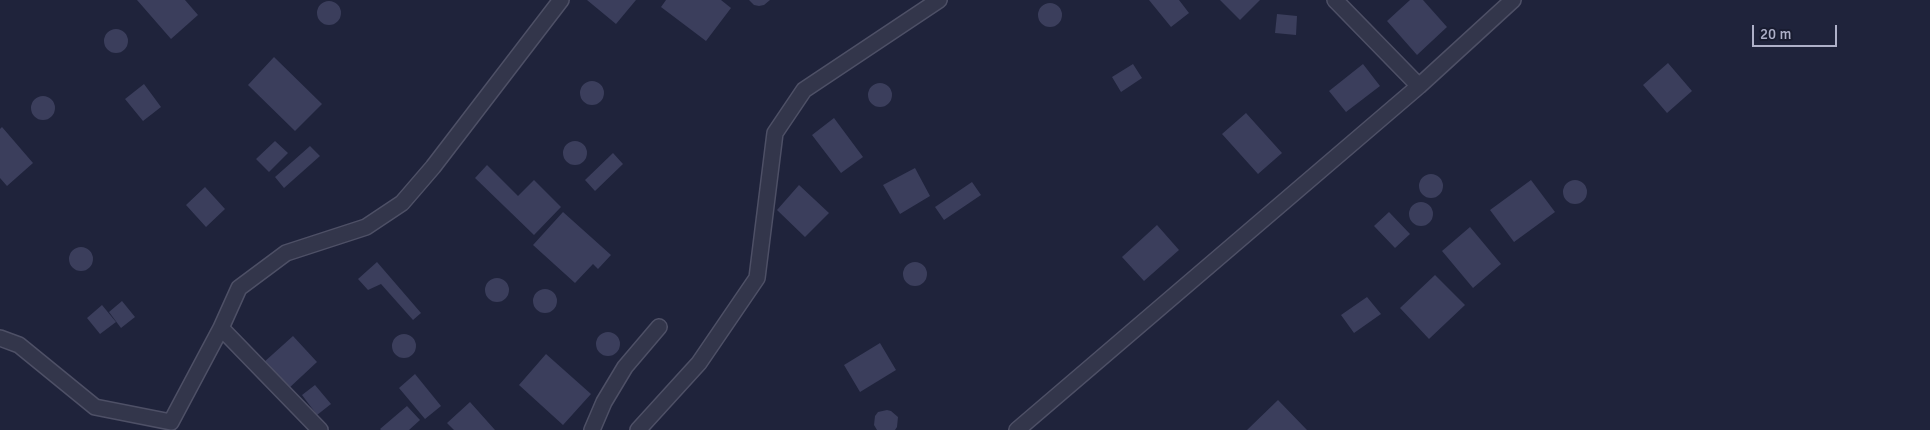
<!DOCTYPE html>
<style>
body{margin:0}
#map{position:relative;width:1930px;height:430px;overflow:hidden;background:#1f233b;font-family:Signika,sans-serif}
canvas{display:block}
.scale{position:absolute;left:1752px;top:25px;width:85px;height:22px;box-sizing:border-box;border:2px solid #aeb0c8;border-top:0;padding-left:6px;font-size:15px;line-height:18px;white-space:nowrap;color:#aeb0c8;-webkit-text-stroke:4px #191c30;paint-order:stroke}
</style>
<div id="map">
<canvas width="1930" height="430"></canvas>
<div class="scale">20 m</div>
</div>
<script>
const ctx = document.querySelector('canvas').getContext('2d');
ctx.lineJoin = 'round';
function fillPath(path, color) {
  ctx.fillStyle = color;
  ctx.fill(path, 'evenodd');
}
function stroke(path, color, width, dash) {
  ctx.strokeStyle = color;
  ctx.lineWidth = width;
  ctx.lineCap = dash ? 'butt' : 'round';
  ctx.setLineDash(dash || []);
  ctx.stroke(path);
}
const building = new Path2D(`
 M137,0H185L198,15L171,39Z
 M587,0H636L616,24Z
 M666,0H721L731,8L706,41L661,7Z
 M749,0H770L764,5L759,6L754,5Z
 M1149,0H1179L1189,13L1171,27Z
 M1220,0H1260L1240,20Z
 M1410,0H1423L1447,27L1417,55L1387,21Z
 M317 13a12 12 0 1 1 24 0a12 12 0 1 1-24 0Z
 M1038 15a12 12 0 1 1 24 0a12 12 0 1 1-24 0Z
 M1277,14L1297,16L1296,35L1275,33Z
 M104 41a12 12 0 1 1 24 0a12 12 0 1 1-24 0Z
 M274,57L322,104L295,131L248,85Z
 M1668,63L1692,91L1667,113L1643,85Z
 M1133,64L1142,78L1121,92L1112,77Z
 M1363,64L1380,86L1346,112L1329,91Z
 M580 93a12 12 0 1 1 24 0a12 12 0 1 1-24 0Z
 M868 95a12 12 0 1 1 24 0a12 12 0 1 1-24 0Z
 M144,84L161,107L143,121L125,99Z
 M31 108a12 12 0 1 1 24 0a12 12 0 1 1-24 0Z
 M1246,113L1282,153L1258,174L1222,134Z
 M834,118L863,157L841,173L812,135Z
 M2,127L33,163L7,186L0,178V129Z
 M563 153a12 12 0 1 1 24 0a12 12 0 1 1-24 0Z
 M275,141L288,153L269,172L256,159Z
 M310,146L320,156L284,188L275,177Z
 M613,153L623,164L595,191L585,180Z
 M487,165L518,196L534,180L561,207L534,235L475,178Z
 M915,168L930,196L900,214L883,185Z
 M1419 186a12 12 0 1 1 24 0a12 12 0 1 1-24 0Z
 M1531,180L1555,212L1514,242L1490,210Z
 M1563 192a12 12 0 1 1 24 0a12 12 0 1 1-24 0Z
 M972,182L981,195L944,220L935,207Z
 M799,185L829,213L805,237L777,210Z
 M205,187L225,209L206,227L186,205Z
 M1409 214a12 12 0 1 1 24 0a12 12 0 1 1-24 0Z
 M563,212L611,255L598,269L593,264L575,283L533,245Z
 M1389,212L1410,234L1395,248L1374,226Z
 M1157,225L1179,250L1144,281L1122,257Z
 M1470,227L1501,264L1473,288L1442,251Z
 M69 259a12 12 0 1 1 24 0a12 12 0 1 1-24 0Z
 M903 274a12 12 0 1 1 24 0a12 12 0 1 1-24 0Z
 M377,262L421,313L413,320L381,284L368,290L358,279Z
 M1435,275L1465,305L1429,339L1400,308Z
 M485 290a12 12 0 1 1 24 0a12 12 0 1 1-24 0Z
 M533 301a12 12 0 1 1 24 0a12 12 0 1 1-24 0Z
 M1367,297L1381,314L1354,333L1341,315Z
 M122,301L135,317L121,328L109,312Z
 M102,305L116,322L100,334L87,318Z
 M596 344a12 12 0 1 1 24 0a12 12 0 1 1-24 0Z
 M392 346a12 12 0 1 1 24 0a12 12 0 1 1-24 0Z
 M293,336L317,362L288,389L263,363Z
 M880,343L896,370L860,392L844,365Z
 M546,354L591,394L563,425L519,385Z
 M415,374L441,406L425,419L399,388Z
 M315,385L331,404L317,415L302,395Z
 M1278,400L1307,430H1247Z
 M470,402L495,430H454L447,423Z
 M407,406L420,420L409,430H381L380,429Z
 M887,410L891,411L898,417L897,427L895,430H877L874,425L875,416L878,412Z`);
const street = new Path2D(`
 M1335,0L1419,86
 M221,328L239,288L286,253L366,227L402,203L433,167L561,0
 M0,338L19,345L95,407L171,422L221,328L320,430
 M592,430L604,402L625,367L659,327
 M638,430L699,363L757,278L775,133L804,90L939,0
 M1017,430L1419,86L1513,0`);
fillPath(building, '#3b3e5c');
stroke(street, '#4e5066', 18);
stroke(street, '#33364b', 15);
</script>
